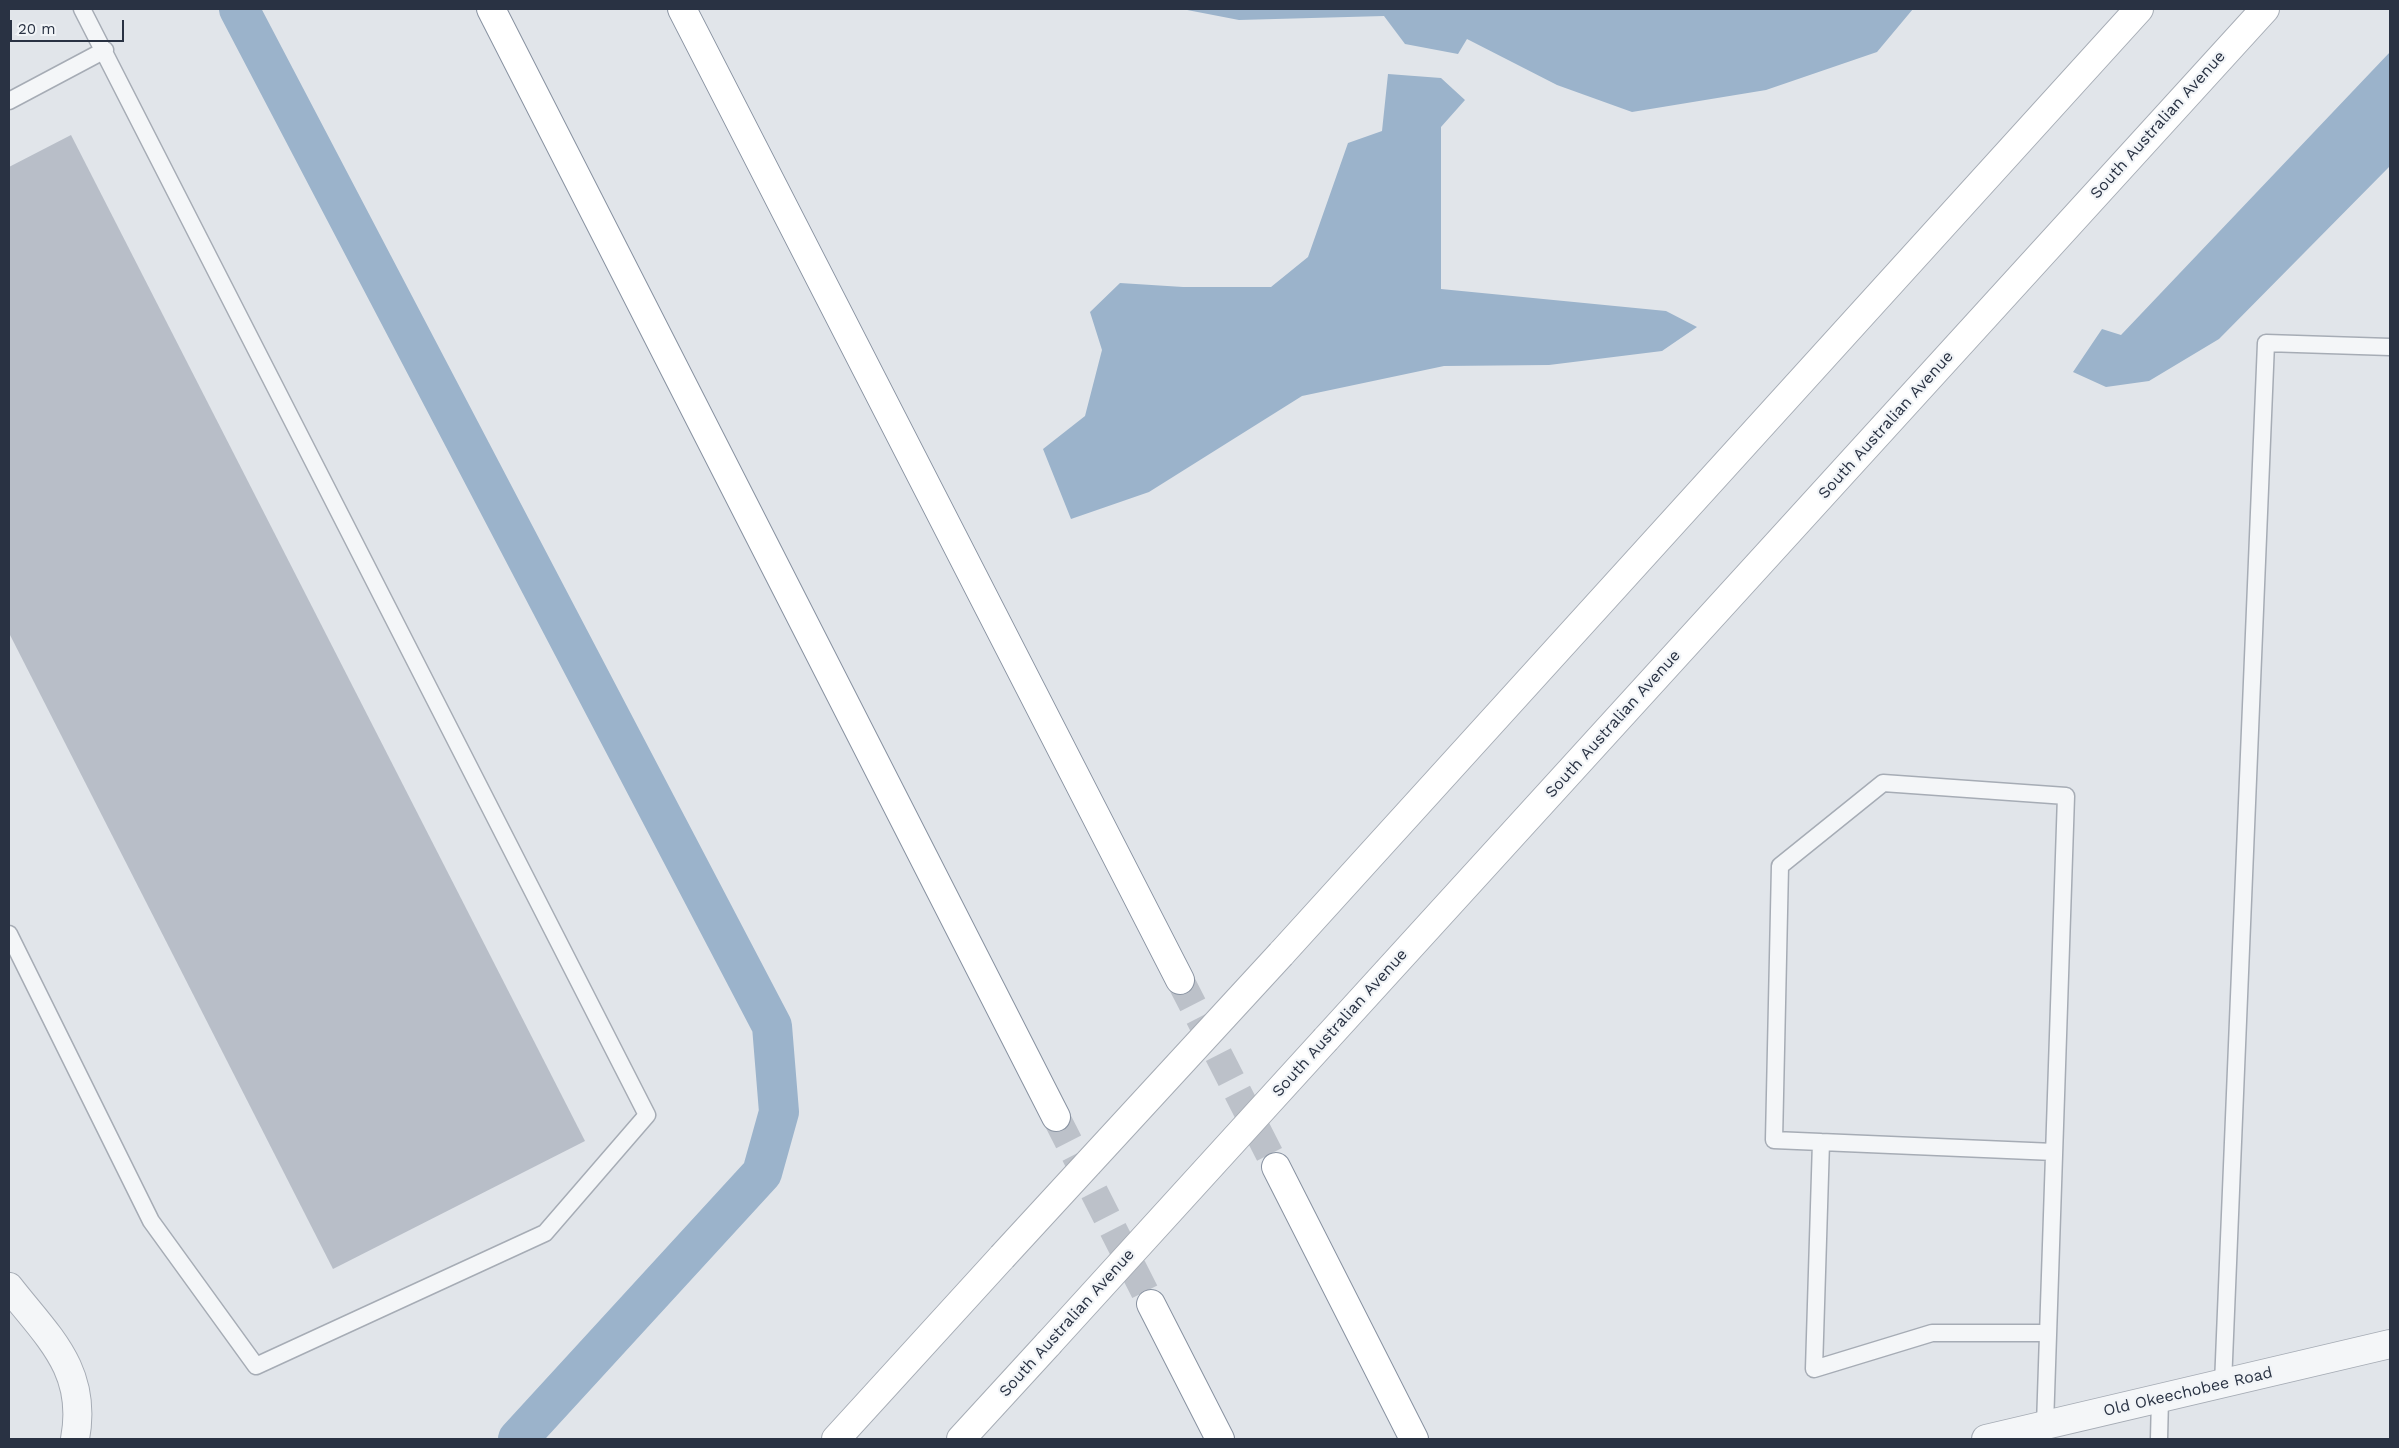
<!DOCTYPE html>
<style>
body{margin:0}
#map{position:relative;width:2399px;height:1448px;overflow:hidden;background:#e1e5ea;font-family:"Work Sans",sans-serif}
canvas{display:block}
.frame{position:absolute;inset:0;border:10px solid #293243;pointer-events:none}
.scale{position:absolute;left:10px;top:20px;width:114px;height:22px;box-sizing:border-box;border:2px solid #293243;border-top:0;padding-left:6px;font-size:15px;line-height:18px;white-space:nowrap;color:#293243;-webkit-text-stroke:4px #f1f4f7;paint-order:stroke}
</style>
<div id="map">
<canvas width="2399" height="1448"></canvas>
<div class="frame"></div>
<div class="scale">20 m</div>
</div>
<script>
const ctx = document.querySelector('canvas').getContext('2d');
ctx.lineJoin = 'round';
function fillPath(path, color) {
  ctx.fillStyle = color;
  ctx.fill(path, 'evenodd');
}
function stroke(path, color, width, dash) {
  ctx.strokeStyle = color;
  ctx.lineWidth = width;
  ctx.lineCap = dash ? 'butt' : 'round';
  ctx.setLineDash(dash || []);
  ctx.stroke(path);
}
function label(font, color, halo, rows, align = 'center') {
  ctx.font = font + ' "Work Sans",sans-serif';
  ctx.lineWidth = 4.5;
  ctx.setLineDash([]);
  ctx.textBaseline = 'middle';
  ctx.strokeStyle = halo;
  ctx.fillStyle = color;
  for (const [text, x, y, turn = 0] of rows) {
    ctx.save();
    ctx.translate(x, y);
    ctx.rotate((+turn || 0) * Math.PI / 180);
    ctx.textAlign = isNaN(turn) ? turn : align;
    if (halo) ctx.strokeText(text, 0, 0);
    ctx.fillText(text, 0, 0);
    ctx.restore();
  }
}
const water = new Path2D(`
 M1182,9H1913L1877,52L1766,90L1632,112L1557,85L1467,39L1458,54L1405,44L1384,16L1239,20Z
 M2390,52V166L2219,339L2149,381L2106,387L2073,372L2102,329L2121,335Z
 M1388,74L1441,78L1465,100L1441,127V289L1666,311L1697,327L1662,351L1549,365L1444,366L1302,396L1149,492L1071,519L1043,449L1085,416L1102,350L1090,312L1120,283L1183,287H1271L1308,257L1348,143L1382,131Z`);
const canal = new Path2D(`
 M239,9L772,1026L779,1112L762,1173L518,1439`);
const building = new Path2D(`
 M71,135L585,1141L333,1269L9,633V167Z`);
const motorwayTunnel = new Path2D(`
 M1180,980L1276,1167
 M1056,1117L1151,1304`);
const service = new Path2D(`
 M9,101L105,50
 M9,934L151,1221L256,1366L545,1233L647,1115L82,9
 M1821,1142L1814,1369L1932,1333H2048
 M2223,1384L2266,343L2390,347
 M2045,1425L2066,796L1883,783L1780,866L1774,1140L2054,1152
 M2159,1439L2160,1398`);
const minor = new Path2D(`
 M1986,1439L2390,1344`);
const tertiary = new Path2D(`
 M9,1287C48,1337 88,1370 75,1439`);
const secondary = new Path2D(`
 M1281,954L2139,9
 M1326,1039L2265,9
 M836,1439L1002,1257
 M961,1439L1049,1343`);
const motorway = new Path2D(`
 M491,9L1056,1117
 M682,9L1180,980
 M1276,1167L1414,1439
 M1151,1304L1220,1439`);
const secondaryBridge = new Path2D(`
 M1002,1257L1281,954
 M1049,1343L1326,1039`);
const streetNames = [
 ["South Australian Avenue",2158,125,-48],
 ["South Australian Avenue",1886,425,-48],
 ["South Australian Avenue",1613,724,-48],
 ["South Australian Avenue",1340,1023,-48],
 ["South Australian Avenue",1067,1323,-48],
 ["Old Okeechobee Road",2188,1392,-13]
];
fillPath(water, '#9bb3cb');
stroke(canal, '#9bb3cb', 40);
fillPath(building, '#b8bec8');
stroke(motorwayTunnel, '#bcc1c9', 28, [28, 14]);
stroke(service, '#a6acb5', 19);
stroke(minor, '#a6acb5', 30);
stroke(tertiary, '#a6acb5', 30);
stroke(secondary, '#a6acb5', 30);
stroke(motorway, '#8892a1', 30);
stroke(service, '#f4f6f8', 16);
stroke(minor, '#f4f6f8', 28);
stroke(tertiary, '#f4f6f8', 28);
stroke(secondary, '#fff', 28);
stroke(motorway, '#fff', 28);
stroke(secondaryBridge, '#a6acb5', 30, []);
stroke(secondaryBridge, '#fff', 28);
label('16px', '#293243', '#f1f4f7', streetNames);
</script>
